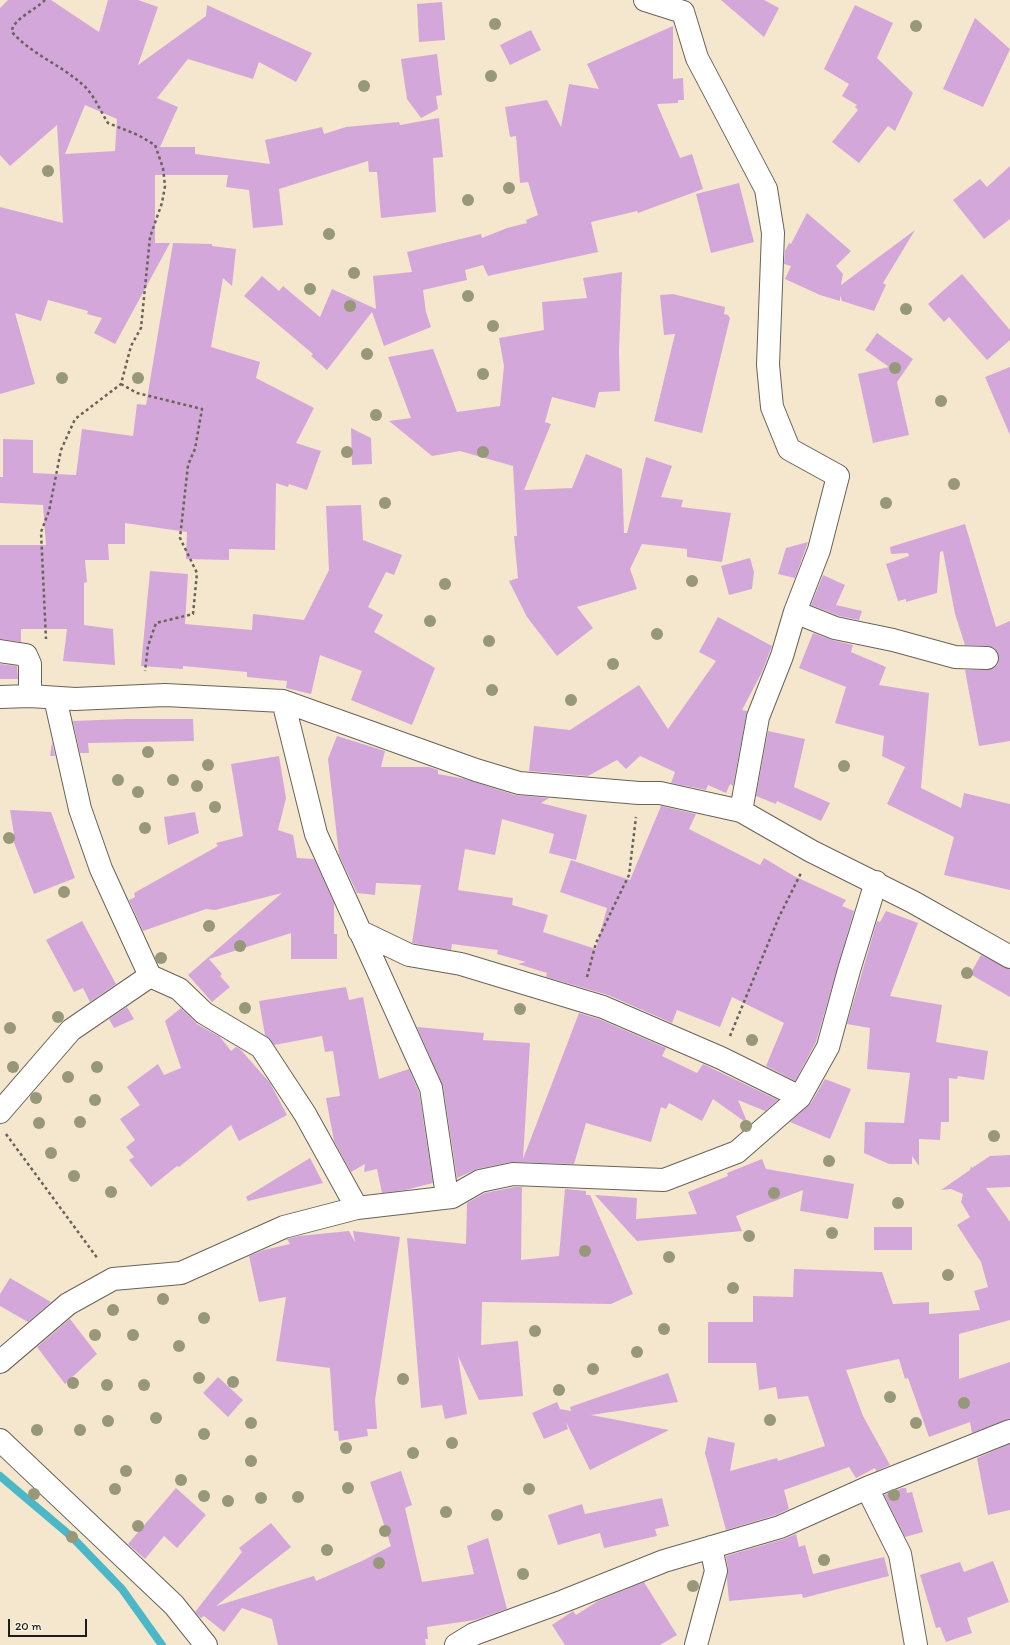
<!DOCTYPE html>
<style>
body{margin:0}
#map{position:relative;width:1010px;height:1645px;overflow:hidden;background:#f5e7cd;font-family:Itim,sans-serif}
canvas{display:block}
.scale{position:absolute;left:8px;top:1619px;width:79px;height:18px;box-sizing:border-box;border:2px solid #1c1c1c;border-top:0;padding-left:5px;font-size:12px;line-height:14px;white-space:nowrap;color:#1c1c1c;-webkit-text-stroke:3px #fcf5e5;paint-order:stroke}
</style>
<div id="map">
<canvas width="1010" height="1645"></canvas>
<div class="scale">20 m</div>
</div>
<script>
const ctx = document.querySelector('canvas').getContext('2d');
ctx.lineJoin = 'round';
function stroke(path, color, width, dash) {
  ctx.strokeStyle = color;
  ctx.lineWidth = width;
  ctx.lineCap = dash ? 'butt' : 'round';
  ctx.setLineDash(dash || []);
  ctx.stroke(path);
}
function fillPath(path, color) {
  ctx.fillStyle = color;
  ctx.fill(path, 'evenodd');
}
const stream = new Path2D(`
 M0,1476L72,1537L122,1589L162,1645`);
const building = new Path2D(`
 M8,0H51L99,32L108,0H138L158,7L138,65L206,16L207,5L312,53L296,82L259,62L253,79L188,59L157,98L178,107L160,147H195V154L270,164L265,140L322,127L324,134L346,127L399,122L400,125L439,118L443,157L433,158L436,212L381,218L377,172H369L368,161L279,189L283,225L253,228L249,190L226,187L228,175H155V243H170L115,344L94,333L102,318L87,314L88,311L48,300L41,321L15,313L35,384L0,394V207L63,223L57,125L10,166L0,155V8ZM85,105L117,119L115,151L65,154Z
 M721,0H764L779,8L764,37Z
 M442,2L445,40L419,42L417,4Z
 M855,5L893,23L877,58L913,93L895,131L888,126L859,163L832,142L858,110L855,107L857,105L842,96L849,84L824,69Z
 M975,18L1010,49L983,107L943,89Z
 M673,26V79L683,78L684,100H678V103L657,104L680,158L692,154L703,189L638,213L637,211L591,222L598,252L488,276L483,265L465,270L467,280L423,290L426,312L431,327L384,346L372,312L327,370L311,356L313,354L244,296L262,276L279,291L283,286L320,317L332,289L376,309L373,276L412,272L407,252L481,234L482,238L507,228L527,223L526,220L538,215L528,182L520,183L516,136L510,137L505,107L547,100L561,127L569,84L599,89L587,64Z
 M531,30L541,50L510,65L500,45Z
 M437,54L442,95L436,96L438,109L421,118L407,99L401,59Z
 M1010,166V219L984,239L953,200L980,179L987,187Z
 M739,183L754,242L711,253L696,194Z
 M807,213L851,251L836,266L843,274L841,285L915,230L883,283L886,285L874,311L842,301L840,295V301L820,295L785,279L791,266L784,264L785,251L789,243L791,244Z
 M173,243L212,244V246L236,249L232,286L223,278L211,347L260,362L256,378L314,408L296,443L321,451L307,490L289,484L288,487L276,483L275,550L229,549V560L186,559L187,532L125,523V544H108L109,560H85L87,582L84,583V625L113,629L115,665L63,661L67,629H21V642L0,639V545H46L43,505L0,503V477H3V439L33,440V473L76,475L82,429L133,436L137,404L146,405Z
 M622,272L619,351L620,391L599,392L595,408L552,397L545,422L551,424L524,490L572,488L586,454L622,469L624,533H627L646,457L672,466L661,497L683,500L681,507L731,513L722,562L687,557V549L642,544L630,569L637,589L577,607L593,628L557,656L527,617L509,581L518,578L514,536H517L513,466L460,451L432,456L389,421L411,418L388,357L433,349L457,412L500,406L504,366L499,338L544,330L542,302L587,298L583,278Z
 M962,274L1010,330V340L987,360L949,317L944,322L928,304Z
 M673,294L725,307L724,314L728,315L730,318L702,433L654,421L675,334L664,335L660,295Z
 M877,333L913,359L897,382L909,435L873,443L858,374L889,367L865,350Z
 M1010,367V435L985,377Z
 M351,428L371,438L372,464L352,465Z
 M361,505L363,540L402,555L394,575L386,572L368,607L383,615L374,632L435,668L412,725L351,700L362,671L320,655L311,694L286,688L287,681L247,677V672L183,666V669L141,666L150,571L188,574L185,624L252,630L253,614L304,620L329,570L326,506Z
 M965,524L996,627L1010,621V741L979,746L965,670L993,669L998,664L999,659L998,652L994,648L988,646L965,645L955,614L943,551L940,552L937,593L906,602V599L898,601L886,564L909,556L908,553L891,554L890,547Z
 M808,542L795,578L778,574L786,548Z
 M750,558L754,572L752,589L729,595L721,566Z
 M823,575L845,585L836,605L862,611L859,620L839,616L811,605Z
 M718,617L772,646L762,672L742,710L747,711L733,786L730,784L726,793L708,785L706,790L671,783L675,772L640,756L626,769L617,760L588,776L529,771L534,726L570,730L639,685L668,729L716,661L699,652Z
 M813,633L832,640L853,645L851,652L886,667L879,685L929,693L921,788L961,808L964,793L1010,804V890L944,875L954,837L887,804L905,767L882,756L884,736L835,723L846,687L799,668Z
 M0,664L17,666L18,679H0Z
 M126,719H193L194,741L88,743L89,753H80L73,721Z
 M768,731L805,739L794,787L830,803L821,821L777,801L776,804L756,796Z
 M337,736L385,751L381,767H429L438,770V774L465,779L515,795L549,798L541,803L587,815L576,860L549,853L554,834L502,819L495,855L465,849L458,890L513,898L512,905L548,915L543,932L596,949L607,908L560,892L571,860L630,880L661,806L696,814L689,829L760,865L764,858L794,876L846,900L842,906L854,911L816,1042L795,1081L766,1066L784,1023L732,997L720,1027L677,1010L672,1023L608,995L546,977L547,973L518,964L526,962L497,954L498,950L452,944L451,950L412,943L421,885L376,883L375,895L357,893L339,855L328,759Z
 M52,742L55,756H50Z
 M279,756L286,798L278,830L293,835L297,858L314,859L334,903V934H337V959H291V933L209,959L222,974L220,976L230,987L212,1002L188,975L282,893L215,910L206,909L143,931L129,900L135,897L134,893L218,846L216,843L243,836L231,764Z
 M10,810L51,812L75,878L34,894L11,835L14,834Z
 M195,812L199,833L168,845L164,817Z
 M886,911L918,923L890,996L942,1005L936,1042L988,1051L984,1080L958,1076L957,1079L949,1078V1122H941L940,1140L919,1139V1166L912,1156V1164H889L864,1153L865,1122L904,1123L910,1073L867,1069L870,1028L847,1024L877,921L880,922Z
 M82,921L116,984L90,1002L83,988L74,992L46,940Z
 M981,955L1010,969V997L970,974Z
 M346,987L349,1000L363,997L379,1079L409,1069L419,1092L433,1183L405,1190L382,1193L377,1169L364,1172L365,1164L351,1172L334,1141L326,1098L340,1096L333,1051L325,1052L322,1036L274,1045L265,1035L259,1001Z
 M127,1007L134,1019L114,1028L109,1019Z
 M181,1008L197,1024L220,1037L231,1051L236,1047L240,1049L270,1083L287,1115L239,1141L231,1125L179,1167L177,1166L151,1187L129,1160L134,1157L126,1147L135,1140L120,1119L140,1105L127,1087L158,1064L164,1075L181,1068L165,1021Z
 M579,1013L599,1019L666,1048L662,1056L697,1073L703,1064L778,1100L765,1111L738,1100L748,1124L713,1099L702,1121L669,1103L666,1109L661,1107L651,1142L586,1123L574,1164L511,1162L477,1169L457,1178L443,1086L417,1027L484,1033L483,1040L530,1043L523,1159Z
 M825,1079L851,1089L830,1139L790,1122L811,1103Z
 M1010,1155V1187L986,1188L1010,1222V1320L959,1334V1379L1010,1362V1419L972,1433L970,1422L929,1437L908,1378L905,1379L899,1359L846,1370L863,1416L890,1465L876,1471L875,1468L856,1478L849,1467L784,1490L789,1509L776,1515L726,1530L705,1453L708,1437L735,1443L730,1471L777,1458L778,1461L825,1446L808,1396L778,1399L776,1387L759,1390L756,1363H708V1322H753V1296L793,1297L794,1269L882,1272L893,1304L929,1302V1314L980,1310L974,1291L988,1287L981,1262L957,1225L970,1217L961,1202L963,1194L951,1189L941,1190L970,1170L971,1166L972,1168L990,1156Z
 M310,1158L323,1183L248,1201L246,1197Z
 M762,1159L766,1169L854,1184L848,1219L800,1211L803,1190L736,1216L742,1231L637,1241L595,1195L637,1198L636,1219L697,1214L688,1192L728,1176L727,1173Z
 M514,1187H522L521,1260L559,1256L565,1189L586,1191V1195H590L633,1294L611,1304L482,1302L481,1345L518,1341L523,1396L479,1400L458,1356L467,1414L445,1419L442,1405L421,1408L407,1238L466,1244L467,1203L485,1193Z
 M874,1227H912V1250H874Z
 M349,1231L355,1242L353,1231L400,1237L375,1400L377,1429H367L368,1436L339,1441L338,1431H334L330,1368L276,1361L286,1297L259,1302L249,1256L264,1250L290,1244L287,1239L299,1236Z
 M10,1278L51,1302L28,1322L0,1306V1294Z
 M70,1319L97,1354L65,1384L37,1347Z
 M668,1373L678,1402L591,1415L669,1430L590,1470L566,1422L568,1429L544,1439L532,1413L557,1402L560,1409L571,1411L570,1407Z
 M218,1377L243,1400L228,1417L203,1393Z
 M1010,1444V1510L988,1515L977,1458Z
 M401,1471L412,1505L405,1508L422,1582L474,1574L467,1546L488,1538L507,1609L475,1620L427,1627L428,1639H425L426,1645H278L272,1619L242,1608L224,1632L204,1616L201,1618L195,1612L242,1552L239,1548L271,1523L291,1547L216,1606L314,1576L316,1581L362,1561L391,1546L370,1482Z
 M176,1488L206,1515L177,1548L164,1536L145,1559L128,1544Z
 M902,1488H906L907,1493L912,1492L923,1532L905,1537L884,1495Z
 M662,1498L669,1526L655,1529L657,1536L604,1548L600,1533L558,1545L548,1515L582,1504L585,1514Z
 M796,1534L799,1547L805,1545L813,1574L884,1557L889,1576L803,1598L802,1594L729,1601L727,1580L728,1569L726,1556L784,1539Z
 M993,1561L1009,1602L967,1618L972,1633L946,1642L940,1627L936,1628L920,1575L960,1562L964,1572Z
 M644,1582L677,1635L660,1645H565L552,1625L573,1611L576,1615L598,1601Z`);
const path = new Path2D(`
 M45,0C37,9 11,20 12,32C31,54 61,65 82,84C94,94 99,109 108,123L138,135L155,145L163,168L165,186L162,203L150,237L141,328L131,346L121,384L75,419L61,450L49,511L41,532L46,639
 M121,384L137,393L202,409L195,449L188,465L180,538L197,573L193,614L156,623L148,646L145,671
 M587,977L596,943L629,875L636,817
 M730,1036L779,917L801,873
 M6,1134L98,1259`);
const minor = new Path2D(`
 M645,0L683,12L697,58L766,189L773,233L768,365L772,407L789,449L838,476L819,550L795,612
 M0,651L26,655L30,664V696
 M0,697L30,696L75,699L165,695L283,701L476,770L519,783L639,793H660L741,811L811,851L913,902L1010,957
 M55,698L80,809L101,869L150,976L179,989L204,1013L261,1047L305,1114L357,1208
 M283,701L316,834L431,1088L446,1189L452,1197
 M741,811L758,717L782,656L795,612L835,628L893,640L955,657L987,658
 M359,931L409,955L461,964L603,1007L721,1058L800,1097
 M0,1112L71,1030L150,976
 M0,1362L68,1304L113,1279L181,1273L284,1227L357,1208L452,1197L480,1181L513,1174L664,1180L737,1152L800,1097L828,1047L849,970L876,882
 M0,1440L174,1605L206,1645
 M867,1488L900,1554L916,1645
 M456,1645L474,1634L564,1601L664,1561L780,1527L867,1488L1010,1431
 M696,1645L716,1571L711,1547`);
const trees = [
 [495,24],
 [916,26],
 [491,76],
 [364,86],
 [48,171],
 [509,188],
 [468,200],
 [329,234],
 [354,273],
 [310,289],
 [468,296],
 [350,306],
 [906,309],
 [493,326],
 [367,354],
 [895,368],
 [483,374],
 [62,378],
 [138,378],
 [941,401],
 [376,415],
 [347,452],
 [483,452],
 [954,484],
 [385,503],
 [886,503],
 [692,581],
 [445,584],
 [430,621],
 [657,634],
 [489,641],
 [613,664],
 [492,690],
 [571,700],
 [148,752],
 [208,765],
 [844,766],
 [118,780],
 [173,780],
 [197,786],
 [138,792],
 [215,807],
 [145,828],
 [9,838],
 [64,892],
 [209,926],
 [240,946],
 [161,958],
 [967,973],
 [245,1008],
 [520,1009],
 [58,1017],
 [10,1028],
 [752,1040],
 [13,1067],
 [97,1067],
 [68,1077],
 [36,1098],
 [95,1100],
 [80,1122],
 [39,1123],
 [746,1126],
 [994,1136],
 [51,1153],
 [829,1161],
 [74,1176],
 [111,1192],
 [774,1193],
 [898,1203],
 [832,1233],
 [749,1236],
 [585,1251],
 [669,1257],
 [948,1275],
 [733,1288],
 [163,1299],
 [113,1310],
 [204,1318],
 [664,1329],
 [535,1331],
 [95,1335],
 [133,1335],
 [179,1346],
 [637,1352],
 [593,1369],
 [199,1378],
 [403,1379],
 [233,1382],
 [73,1383],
 [107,1385],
 [144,1385],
 [559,1390],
 [890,1397],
 [964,1403],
 [156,1418],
 [770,1420],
 [108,1421],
 [251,1423],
 [916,1423],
 [37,1430],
 [80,1430],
 [204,1434],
 [452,1443],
 [346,1448],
 [413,1453],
 [251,1461],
 [126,1471],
 [181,1480],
 [348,1488],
 [115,1489],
 [529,1489],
 [34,1494],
 [894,1495],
 [204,1496],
 [298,1497],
 [261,1498],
 [228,1501],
 [446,1512],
 [497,1515],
 [138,1526],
 [385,1531],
 [72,1537],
 [327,1550],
 [824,1560],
 [379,1563],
 [523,1574],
 [693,1586]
];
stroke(stream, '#4cb8c7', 8);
fillPath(building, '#d4a7da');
stroke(minor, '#68635a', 24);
stroke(path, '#68635a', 2.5, [3, 3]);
stroke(minor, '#fff', 22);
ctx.fillStyle = '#97977a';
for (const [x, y] of trees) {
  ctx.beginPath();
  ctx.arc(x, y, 6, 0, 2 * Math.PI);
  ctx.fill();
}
</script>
